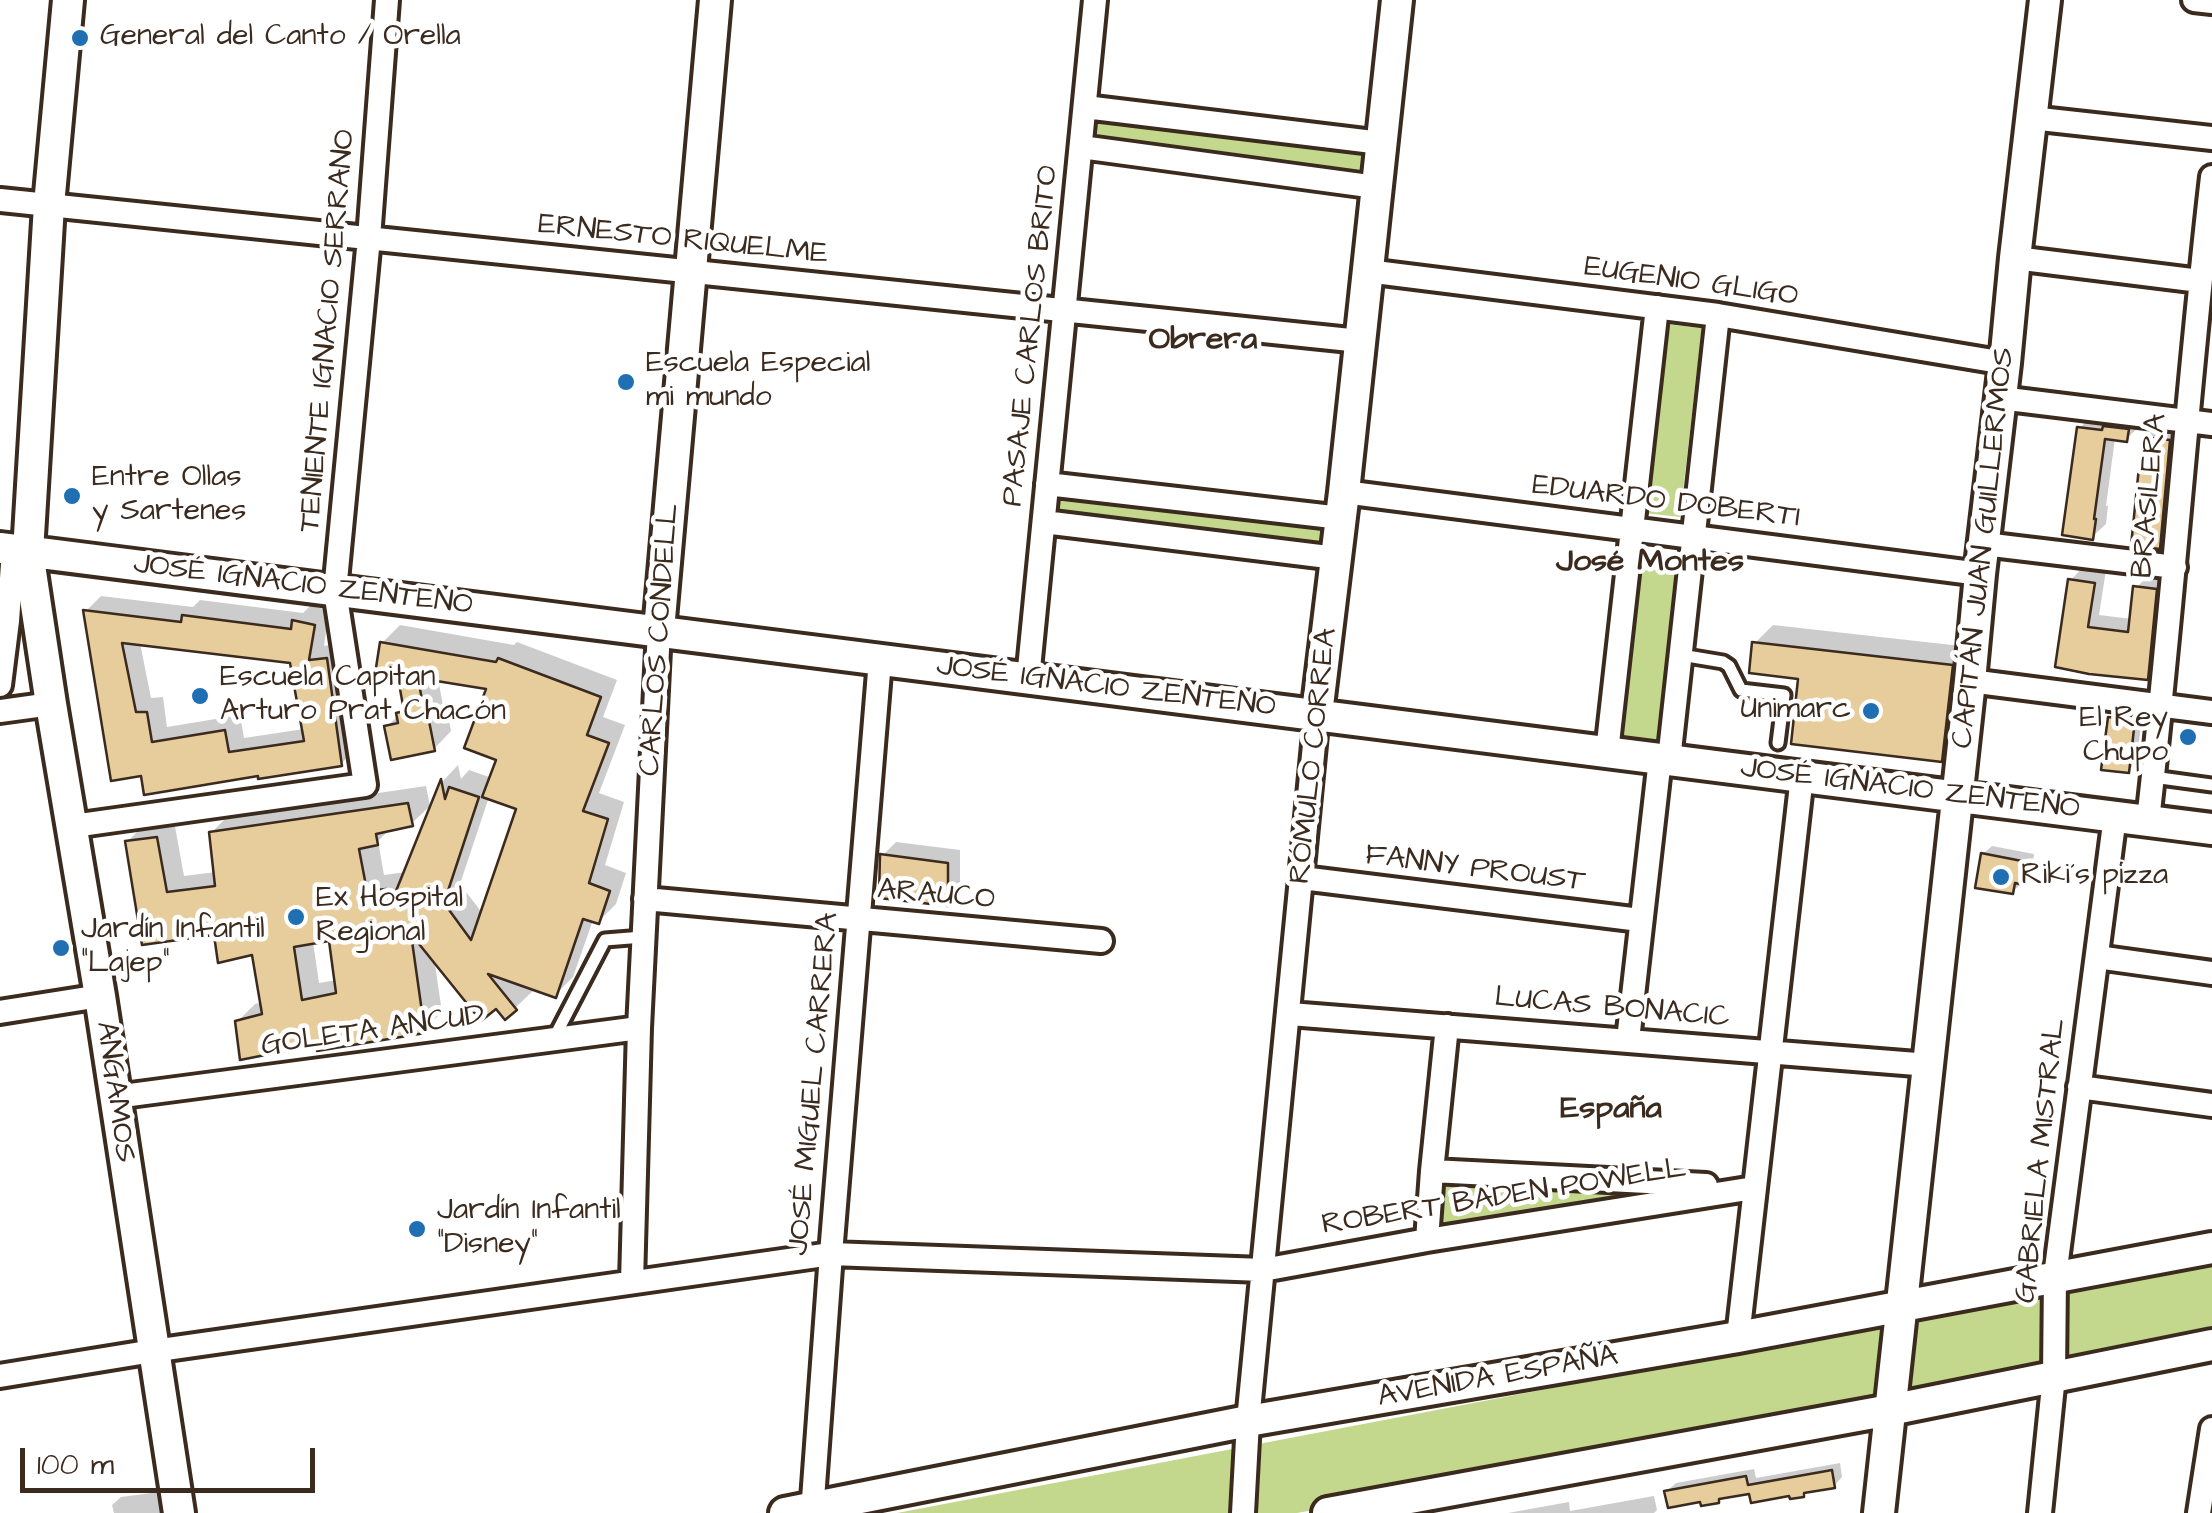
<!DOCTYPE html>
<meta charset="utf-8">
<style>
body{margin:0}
#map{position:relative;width:2212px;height:1513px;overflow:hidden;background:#fff;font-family:"Architects Daughter",sans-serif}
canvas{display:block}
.scale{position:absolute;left:20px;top:1448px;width:295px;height:45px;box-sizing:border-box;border:5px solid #3b2a1e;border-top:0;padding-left:12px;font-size:30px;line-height:35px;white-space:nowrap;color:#3b2a1e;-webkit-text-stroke:8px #fff;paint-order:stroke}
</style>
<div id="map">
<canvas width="2212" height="1513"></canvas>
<div class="scale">100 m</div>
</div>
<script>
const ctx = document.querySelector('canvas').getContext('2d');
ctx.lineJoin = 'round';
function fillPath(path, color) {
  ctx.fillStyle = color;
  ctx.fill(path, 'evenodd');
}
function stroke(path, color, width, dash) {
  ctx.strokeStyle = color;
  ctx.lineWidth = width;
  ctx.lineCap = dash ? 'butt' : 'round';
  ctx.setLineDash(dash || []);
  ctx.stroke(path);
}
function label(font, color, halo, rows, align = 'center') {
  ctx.font = font + ' "Architects Daughter",sans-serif';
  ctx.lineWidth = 9;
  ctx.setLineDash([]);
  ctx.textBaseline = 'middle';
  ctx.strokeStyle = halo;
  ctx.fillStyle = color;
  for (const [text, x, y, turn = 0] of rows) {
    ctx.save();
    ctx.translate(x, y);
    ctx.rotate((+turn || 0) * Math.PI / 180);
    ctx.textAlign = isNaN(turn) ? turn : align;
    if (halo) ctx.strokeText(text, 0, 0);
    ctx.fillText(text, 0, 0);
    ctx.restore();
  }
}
const green = new Path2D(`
 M1096,116L1364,151L1362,171L1093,136Z
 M1665,324L1702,328L1680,517L1644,513Z
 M1060,494L1328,529L1326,549L1057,515Z
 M1637,550L1680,556L1656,746L1614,741Z
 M1442,1180L1670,1194L1439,1228Z
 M2212,1262V1337L1643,1450L1297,1513H897Z`);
const shadow = new Path2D(`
 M2093,414L2140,426L2126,439L2115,438L2106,506H2108L2106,524L2092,537L2080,428Z
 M2158,424L2183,427L2173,533L2159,546L2145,438Z
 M2083,567L2106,570L2099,615L2132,619L2136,588L2149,575L2168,577L2160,665L2147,678L2089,671L2071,580Z
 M101,596L193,607L200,600L303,613L310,606L329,610L324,646L342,643L356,748L341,764L260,773L146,792L86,611ZM140,643L292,661L304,729L244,738L240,715L167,727L163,697L151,698Z
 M400,625L514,645L517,642L617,680L603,717L625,725L599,793L624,802L605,865L626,873L616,904L598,922L593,920L573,977L555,995L536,988L515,1008L434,958L442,1012L424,1030L319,1043L237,1022L255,1004L262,1002L254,952L216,933L144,942L127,842L145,824L174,821L184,876L216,872L211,833L229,815L426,786L430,806L412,823L391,828L378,841L384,875L406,872L443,781L458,765L461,779L469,770L492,778L500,758L489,687L438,679L443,705H446L451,731L434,749L387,727L406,707L400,675L382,643ZM489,797L519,807L483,914L460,884ZM331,939L337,980L319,983L313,942Z
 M1773,625L1970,647L1959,741L1941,759L1801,676L1755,643Z
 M2119,710L2143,713L2136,762L2128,771L2110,718Z
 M896,842L960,850V890L947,903L883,855Z
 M1992,846L2034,854L2032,874L2012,892L1983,854Z
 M1840,1463L1842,1477L1834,1486L1807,1490L1803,1494L1751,1491L1722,1496L1718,1500L1702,1499L1667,1491L1676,1483L1754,1469L1756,1478Z
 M159,1492L162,1513H114L112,1505L121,1497Z
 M1654,1496L1657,1510L1654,1513H1508L1569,1502L1570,1511Z`);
const building = new Path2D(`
 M2103,426L2129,429L2127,442L2105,439L2094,519H2096L2093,540L2062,535L2077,427L2102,430Z
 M2142,437L2170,440L2160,549L2131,546Z
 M2068,579L2095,583L2088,627L2128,632L2133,586L2157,589L2148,680L2089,674L2055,667Z
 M83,610L181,622L182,615L291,629L292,620L315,625L309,660L327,658L342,766L258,779V776L144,795L141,776L111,781ZM122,643L290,663L304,741L229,752L225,730L152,742L147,712H136Z
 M380,642L496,662L498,658L601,697L587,735L609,743L583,811L608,819L589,883L610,891L599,924L583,919L556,998L488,974L517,1010L505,1020L496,1009L481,1021L411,934L425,1033L317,1051L316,1045L240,1060L235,1021L262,1014L252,955L218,963L214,935L142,945L125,841L157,837L167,892L215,886L209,832L408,803L413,826L376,834L378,845L359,849L367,891L386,889L390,906L441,779L445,799L449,787L479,797L444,903L471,940L516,809L482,797L496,760L464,748L486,689L418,678L426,722L429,721L435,751L391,760L384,726L398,723L396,713L404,711L398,678L375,674ZM329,941L336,993L302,1000L294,947Z
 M1752,642L1953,665L1942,762L1791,744L1798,679L1749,673Z
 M2108,717L2135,720L2129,773L2101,770Z
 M1981,853L2027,862L2024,885L2015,883L2013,894L1975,888Z
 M880,854L948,863V906L879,898Z
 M1832,1470L1835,1488L1804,1493V1497L1790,1499L1789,1496L1751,1503L1749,1494L1719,1499V1503L1701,1506L1700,1502L1668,1508L1664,1491L1746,1476L1748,1485Z`);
const lane = new Path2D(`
 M1681,655L1723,662L1729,666L1741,690L1784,695L1778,743
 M2153,777L2212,785
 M554,1038L605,940L643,937`);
const street = new Path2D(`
 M2194,0L2212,2
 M1085,107L1381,143
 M2031,118L2212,138
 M1081,147L1376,187
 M0,200L1360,341
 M2015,258L2200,281
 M1367,271L1718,315L2005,363
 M2000,398L2212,424
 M1047,484L1341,518
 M1344,492L1980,574
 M1044,522L1336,558
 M1984,544L2175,567
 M1028,679L1095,0
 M1970,681L2212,712
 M0,685L8,621L13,550
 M0,711L51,704
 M1607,752L1657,307
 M1669,760L1718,315
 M2148,820C2173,606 2187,391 2212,177
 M73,826L365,785L335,591L369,238L387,0
 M1302,878L1640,920
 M645,899L1101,941
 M2097,957L2212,973
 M0,1012L100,996
 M1290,1014L1929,1065
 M1628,1040L1660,759
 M2079,1087L2212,1105
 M115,1097L639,1028
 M1432,1171L1706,1185
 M1427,1240L1432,1171L1447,1026
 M632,1282L639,1028L659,630
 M1738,1337L1802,776
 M0,1376L153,1351L831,1254L1263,1270L1427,1240L1754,1188
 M812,1513L831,1254L880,660
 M1243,1513L1248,1421L1317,714
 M2040,1513L2054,1376L2055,1276L2115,816
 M2199,1513L2212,1429`);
const secondary = new Path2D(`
 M68,0L49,205L28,552L51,704L100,996L179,1513
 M0,548L2212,829
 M659,630L715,0
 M1317,714L1344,492L1397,0
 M785,1513L1248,1421L1738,1337L2212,1248
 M1328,1513L1890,1410L2212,1345
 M1879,1513L1970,681L1980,574L2005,363L2015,258L2045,0`);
const markers = [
 [80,38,10,"#1f6fb2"],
 [626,382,10,"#1f6fb2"],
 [72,496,10,"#1f6fb2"],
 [200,696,10,"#1f6fb2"],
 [1871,711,10,"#1f6fb2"],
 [2188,737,10,"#1f6fb2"],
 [2001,877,10,"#1f6fb2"],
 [296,917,10,"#1f6fb2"],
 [61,948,10,"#1f6fb2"],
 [417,1229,10,"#1f6fb2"]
];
const poiNames = [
 ["General del Canto / Orella",100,38],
 ["Escuela Especial",646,365],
 ["mi mundo",646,399],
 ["Entre Ollas",92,479],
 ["y Sartenes",92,513],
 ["Escuela Capitan",220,679],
 ["Arturo Prat Chacón",220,713],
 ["Unimarc",1851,711,"right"],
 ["El Rey",2168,720,"right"],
 ["Chupo",2168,754,"right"],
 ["Riki´s pizza",2021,877],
 ["Ex Hospital",316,900],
 ["Regional",316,934],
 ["Jardín Infantil",81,931],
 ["\"Lajep\"",81,965],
 ["Jardín Infantil",437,1212],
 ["\"Disney\"",437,1246]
];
const streetNames = [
 ["ERNESTO RIQUELME",683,241,6],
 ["EUGENIO GLIGO",1691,283,8],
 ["TENIENTE IGNACIO SERRANO",329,331,-85],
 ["PASAJE CARLOS BRITO",1032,336,-84],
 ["BRASILERA",2151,496,-85],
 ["EDUARDO DOBERTI",1666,503,7],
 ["CAPITÁN JUAN GUILLERMOS",1985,548,-84],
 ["JOSÉ IGNACIO ZENTENO",303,586,7],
 ["CARLOS CONDELL",661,640,-86],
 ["JOSÉ IGNACIO ZENTENO",1106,688,7],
 ["RÓMULO CORREA",1315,756,-84],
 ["JOSÉ IGNACIO ZENTENO",1910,790,7],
 ["FANNY PROUST",1475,870,7],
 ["ARAUCO",936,896,5],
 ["LUCAS BONACIC",1612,1009,5],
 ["GOLETA ANCUD",373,1032,-8],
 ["JOSÉ MIGUEL CARRERA",815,1084,-85],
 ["ANGAMOS",114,1092,82],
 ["GABRIELA MISTRAL",2042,1161,-84],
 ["ROBERT BADEN POWELL",1504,1198,-9],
 ["AVENIDA ESPAÑA",1498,1378,-10]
];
const neighbourhoodNames = [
 ["Obrera",1203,341],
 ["José Montes",1650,563],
 ["España",1611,1110]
];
fillPath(green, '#c3d88d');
fillPath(shadow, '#0003');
fillPath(building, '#e7cd9c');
stroke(building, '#3b2a1e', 2.5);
stroke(lane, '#3b2a1e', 19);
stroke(street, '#3b2a1e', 30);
stroke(secondary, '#3b2a1e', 38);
stroke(lane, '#fff', 11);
stroke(street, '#fff', 22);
stroke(secondary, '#fff', 30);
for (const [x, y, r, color] of markers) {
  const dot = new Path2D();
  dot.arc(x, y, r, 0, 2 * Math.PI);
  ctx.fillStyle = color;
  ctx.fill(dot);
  stroke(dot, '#fff', 4);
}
label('30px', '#3b2a1e', '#fff', poiNames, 'left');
label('30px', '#3b2a1e', '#fff', streetNames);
label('bold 32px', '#3b2a1e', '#fff', neighbourhoodNames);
</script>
